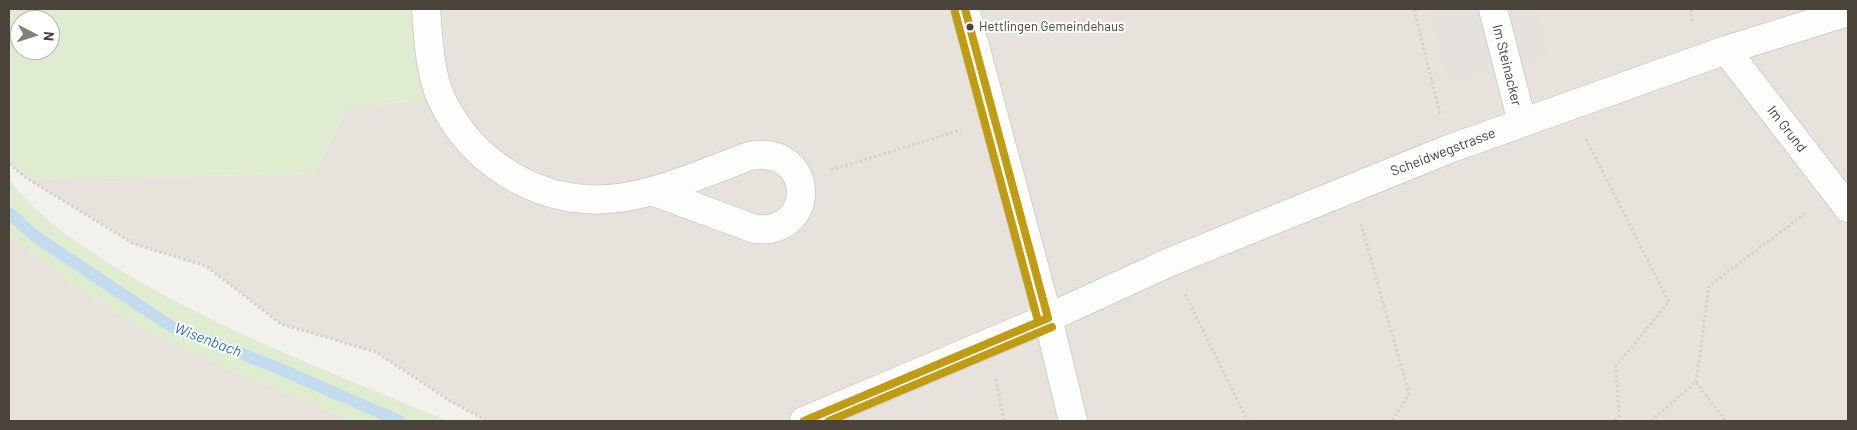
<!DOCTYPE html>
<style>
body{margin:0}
#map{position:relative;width:1857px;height:430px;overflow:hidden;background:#f3f1ed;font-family:Barlow,sans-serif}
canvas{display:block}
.frame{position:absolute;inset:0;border:10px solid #494339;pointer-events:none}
.north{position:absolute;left:10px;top:10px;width:50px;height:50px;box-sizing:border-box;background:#fff;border:1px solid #b6b4b0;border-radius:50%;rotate:95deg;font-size:14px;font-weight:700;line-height:20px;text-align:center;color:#494339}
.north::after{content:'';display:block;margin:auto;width:18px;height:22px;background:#848078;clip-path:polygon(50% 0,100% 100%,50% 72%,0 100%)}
</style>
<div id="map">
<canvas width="1857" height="430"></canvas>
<div class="frame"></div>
<div class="north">N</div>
</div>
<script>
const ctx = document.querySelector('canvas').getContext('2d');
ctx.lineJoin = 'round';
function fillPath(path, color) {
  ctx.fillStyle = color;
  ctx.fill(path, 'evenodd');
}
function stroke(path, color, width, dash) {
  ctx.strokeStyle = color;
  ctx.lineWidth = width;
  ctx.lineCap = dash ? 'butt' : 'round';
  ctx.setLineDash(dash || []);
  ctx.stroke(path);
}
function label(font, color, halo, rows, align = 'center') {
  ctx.font = font + ' Barlow,sans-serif';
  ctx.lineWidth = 4;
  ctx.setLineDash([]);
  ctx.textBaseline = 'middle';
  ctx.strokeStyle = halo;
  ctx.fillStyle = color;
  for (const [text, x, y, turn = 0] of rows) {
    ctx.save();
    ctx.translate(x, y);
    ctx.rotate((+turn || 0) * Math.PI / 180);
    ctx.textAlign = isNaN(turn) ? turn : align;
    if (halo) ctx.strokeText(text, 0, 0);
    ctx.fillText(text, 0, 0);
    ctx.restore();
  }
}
const residential = new Path2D(`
 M426,9H1848V421H487L450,401L376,352L281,324L206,266L134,244L28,179L314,174L347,108L440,98Z
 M9,234L66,279L104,306L150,332L232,371L354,421H9Z`);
const green = new Path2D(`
 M9,9H426L440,98L347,108L314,174L28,179L9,164ZM20,20H50V50H20Z
 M9,179C37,217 80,245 120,270C224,332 337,375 448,421H354L232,371L150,332L104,306L66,279L9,234Z`);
const parking = new Path2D(`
 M1431,9H1535L1547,56L1449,81Z`);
const stream = new Path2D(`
 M9,213L36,237L172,327L273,366L399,421`);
const path = new Path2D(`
 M1414,9L1440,114
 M1691,9L1692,23
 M1586,139L1669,302L1616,366L1619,416L1613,421
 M9,164L28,179L134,244L206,266L281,324L376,352L450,401L487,421
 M831,170L961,130
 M1361,224L1409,394L1392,421
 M1185,294L1248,421
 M996,379L1004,421
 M1696,382L1709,286L1807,212
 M1651,421L1696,382L1726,421`);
const minor = new Path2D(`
 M426,9C428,35 430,75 441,98C471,163 538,204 609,199C658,195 705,172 750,156C815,144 819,235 755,229L652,191
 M965,9L1048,318L1073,421
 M1493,9L1522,122
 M1726,50L1848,208
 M804,421L1048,318L1170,262L1449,149L1726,50L1848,12`);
const bus1 = new Path2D(`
 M965,9L1048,318
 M804,421L1048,318`);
const bus2 = new Path2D(`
 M955,12L1038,321
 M829,421L1052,327`);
const markers = [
 [970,27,4.5,"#494339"]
];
const busNames = [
 ["Hettlingen Gemeindehaus",979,27]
];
const streetNames = [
 ["Im Steinacker",1507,65,76],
 ["Im Grund",1787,129,52],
 ["Scheidwegstrasse",1443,152,-21]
];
const waterNames = [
 ["Wisenbach",208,340,21]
];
fillPath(residential, '#e7e3dc');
fillPath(green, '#e0eccf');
fillPath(parking, '#e5e2de');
stroke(stream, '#c1dcee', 12);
stroke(minor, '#d1cfcb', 30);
stroke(path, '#d3d1cb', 3, [2.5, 2.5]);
stroke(minor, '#fdfdfc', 28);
stroke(bus1, '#bf9c14', 8);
stroke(bus2, '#bf9c14', 8);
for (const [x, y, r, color] of markers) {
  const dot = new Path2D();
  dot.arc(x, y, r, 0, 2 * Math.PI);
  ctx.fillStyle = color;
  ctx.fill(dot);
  stroke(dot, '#fff', 2);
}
label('13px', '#494339', '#fff', busNames, 'left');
label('14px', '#494339', '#fff', streetNames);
label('italic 15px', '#3478aa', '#fff', waterNames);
</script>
